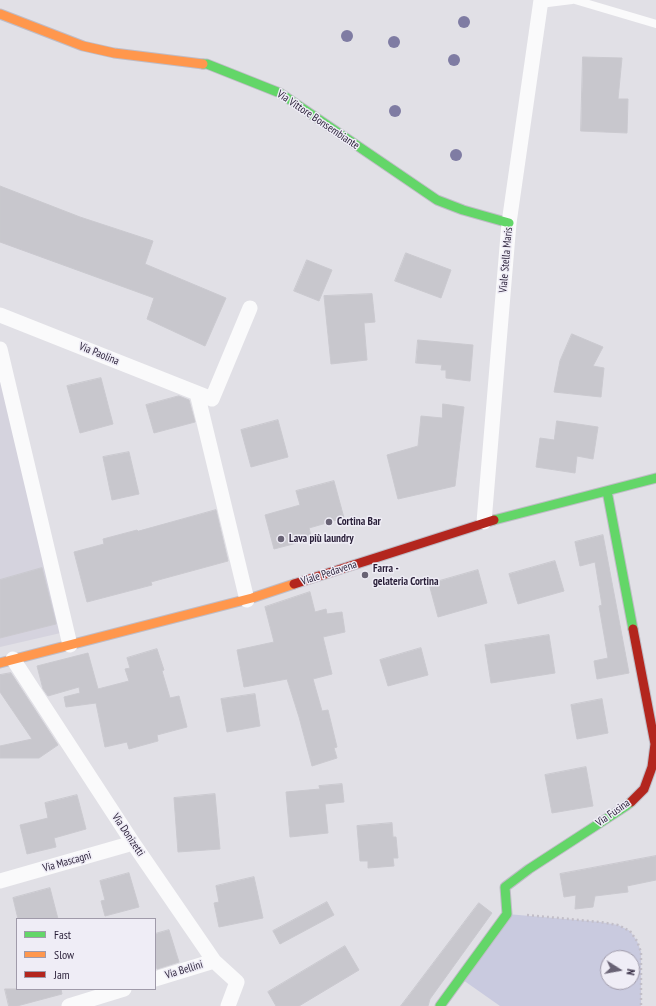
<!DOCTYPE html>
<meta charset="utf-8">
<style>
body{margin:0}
#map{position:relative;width:656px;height:1006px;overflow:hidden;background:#e1e0e6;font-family:"PT Sans Narrow",sans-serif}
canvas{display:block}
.legend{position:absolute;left:16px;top:918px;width:140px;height:72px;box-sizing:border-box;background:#efedf6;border:1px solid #a09baa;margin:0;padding:5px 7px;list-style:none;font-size:12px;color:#291f38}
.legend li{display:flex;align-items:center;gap:8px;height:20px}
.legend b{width:20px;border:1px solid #a09baa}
.north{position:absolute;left:600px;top:950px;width:40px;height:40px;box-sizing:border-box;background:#efedf6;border:1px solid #a09baa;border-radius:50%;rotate:101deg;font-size:11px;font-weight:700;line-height:16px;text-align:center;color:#291f38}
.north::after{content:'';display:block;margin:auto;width:14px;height:18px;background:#696375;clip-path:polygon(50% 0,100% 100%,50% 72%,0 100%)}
</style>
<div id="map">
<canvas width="656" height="1006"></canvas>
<ul class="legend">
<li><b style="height:5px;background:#63d668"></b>Fast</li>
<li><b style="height:5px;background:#ff974d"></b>Slow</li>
<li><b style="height:5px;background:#b3261e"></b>Jam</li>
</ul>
<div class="north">N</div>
</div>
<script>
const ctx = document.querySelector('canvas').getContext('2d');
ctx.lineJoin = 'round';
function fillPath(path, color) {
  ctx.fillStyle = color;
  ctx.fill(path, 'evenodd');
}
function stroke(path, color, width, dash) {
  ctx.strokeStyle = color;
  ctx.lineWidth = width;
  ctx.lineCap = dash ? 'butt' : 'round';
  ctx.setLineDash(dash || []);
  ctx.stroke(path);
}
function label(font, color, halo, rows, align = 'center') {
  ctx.font = font + ' "PT Sans Narrow",sans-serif';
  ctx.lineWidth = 3;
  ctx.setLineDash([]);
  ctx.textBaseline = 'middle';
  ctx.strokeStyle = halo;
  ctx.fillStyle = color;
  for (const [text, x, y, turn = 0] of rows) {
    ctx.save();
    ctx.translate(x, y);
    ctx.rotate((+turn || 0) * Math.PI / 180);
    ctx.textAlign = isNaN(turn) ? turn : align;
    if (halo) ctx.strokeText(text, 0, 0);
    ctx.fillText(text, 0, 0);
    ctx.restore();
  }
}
const built = new Path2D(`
 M0,378L65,632L0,647Z`);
const green = new Path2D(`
 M507,914L600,922L618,925L630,931L637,941L641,952V1006H500L463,980ZM608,958H632V982H608Z`);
const building = new Path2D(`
 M583,57L622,58L618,99H628L627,133L581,131Z
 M0,186L80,217L153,241L145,264L226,298L205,346L147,319L154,298L0,242Z
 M406,253L451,270L441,298L395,281Z
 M307,260L332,270L319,301L294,291Z
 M372,294L375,322L364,323L367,360L331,364L324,296Z
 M572,334L603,347L593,366L604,368L601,397L554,392L560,361Z
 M418,340L473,345L470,381L446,378V370H441L442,365L416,363Z
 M101,378L113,424L80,433L67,386Z
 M179,396L189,400L195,422L154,433L146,405Z
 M443,404L464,407L455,486L398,499L387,455L418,446L421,416L442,418Z
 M278,420L288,457L251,467L241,430Z
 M557,421L598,427L593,459L577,456L575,473L536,467L540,438L554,440Z
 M129,452L139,494L112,500L103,457Z
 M334,481L344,518L309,528L312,539L274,549L265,515L300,505L296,491Z
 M216,510L228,561L151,582L152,585L87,602L74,552L104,544L103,539L137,530L138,531Z
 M603,535L629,673L597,679L594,661L608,658L599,606L602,605L595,562L580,566L575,542Z
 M555,561L564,591L518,604L509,574Z
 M42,568L56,624L0,638V580Z
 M478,570L487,603L438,617L429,584Z
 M310,592L315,612L326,609L327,614L342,612L345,632L323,637L332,674L313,679L322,711L328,710L337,747L334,748L337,758L312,766L299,717L287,679L244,687L237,650L274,642L265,607Z
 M549,635L555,673L491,683L485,645Z
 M421,648L428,675L388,686L380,660Z
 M157,649L164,670L162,671L170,698L179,696L187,727L157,735L158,741L129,749L127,742L105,747L96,703L66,707L64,697L80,693L79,687L48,696L43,689L37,666L88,653L98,689L129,681L125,669L130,668L127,658Z
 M11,673L58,745L39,758H0V746L32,739L0,692V675Z
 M255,694L260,726L227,732L221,699Z
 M602,699L608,733L577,739L571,705Z
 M586,767L593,806L552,813L545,775Z
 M342,784L344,802L325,804L328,833L290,837L286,792L320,789L319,786Z
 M215,794L220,849L178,852L174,798Z
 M77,795L86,829L54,838L56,847L27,854L20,825L48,818L45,803Z
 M392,823L393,837H396L398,858H393L394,866L368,868V861H360L357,826Z
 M656,856V880L627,886L628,892L595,896L593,907L575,909L576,895L564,897L560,874Z
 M129,873L139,907L105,916L101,901L105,900L100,881Z
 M254,877L263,918L219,927L214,903L219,902L216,886Z
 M50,888L58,919H18L13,898Z
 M327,902L334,915L280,944L273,931Z
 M479,903L492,913L430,999L428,1006H401Z
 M169,930L179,962L157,969L155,960V934Z
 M345,946L359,970L299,1006H276L268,992Z
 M5,989H61L62,994L17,1006H9Z`);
const path = new Path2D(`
 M527,915L600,922L618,925L630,931L637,941L641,952V1006`);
const lane = new Path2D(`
 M575,0L656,24
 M540,4L572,0`);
const street = new Path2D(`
 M0,315L212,399L250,308
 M0,349L70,645
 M197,393L247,600
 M484,522L509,223L541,0
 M13,659L133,843L214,961L237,982L228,1006
 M0,881L133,843
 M155,979L214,961
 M69,1006L124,989`);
const fast = new Path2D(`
 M203,64H207L280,93L437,200L463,210L509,223
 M607,491L633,629
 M494,520L656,478
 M440,1006L507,914L505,887L529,869L626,806L631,802`);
const slow = new Path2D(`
 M0,14L83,46L114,53L203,64
 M0,663L252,598L294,584`);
const jam = new Path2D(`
 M294,584L494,520
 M631,802L644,789L652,767L655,744L633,629`);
const trees = [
 [464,22],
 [347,36],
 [394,42],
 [454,60],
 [395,111],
 [456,155]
];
const markers = [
 [329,522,4,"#696375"],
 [281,539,4,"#696375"],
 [365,575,4,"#696375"]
];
const streetNames = [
 ["Via Vittore Bonsembiante",318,120,34],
 ["Viale Stella Maris",506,260,-85],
 ["Via Paolina",99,354,22],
 ["Viale Pedavena",329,573,-18],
 ["Via Fusina",613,813,-35],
 ["Via Donizetti",128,835,56],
 ["Via Mascagni",67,862,-16],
 ["Via Bellini",184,970,-17]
];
const poiNames = [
 ["Cortina Bar",337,522],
 ["Lava più laundry",289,539],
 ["Farra -",373,569],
 ["gelateria Cortina",373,582]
];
fillPath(built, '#d5d3de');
fillPath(green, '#c9cadf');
fillPath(building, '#c8c7cd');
stroke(building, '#cac9cf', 1);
stroke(fast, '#bfbcc6', 11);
stroke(slow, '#bfbcc6', 11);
stroke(jam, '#bfbcc6', 11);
stroke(path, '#c2bec8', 2.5, [2, 3]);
stroke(lane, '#fafafb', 8);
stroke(street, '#fafafb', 15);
stroke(fast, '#63d668', 9);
stroke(slow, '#ff974d', 9);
stroke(jam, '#b3261e', 9);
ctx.fillStyle = '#7f7ca3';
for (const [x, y] of trees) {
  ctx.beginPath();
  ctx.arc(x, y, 6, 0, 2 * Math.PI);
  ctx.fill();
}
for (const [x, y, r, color] of markers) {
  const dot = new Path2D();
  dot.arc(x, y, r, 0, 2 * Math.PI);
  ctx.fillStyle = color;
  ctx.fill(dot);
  stroke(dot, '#efedf6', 1.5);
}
label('11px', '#291f38', '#efedf6', streetNames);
label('bold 11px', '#291f38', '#efedf6', poiNames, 'left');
</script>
